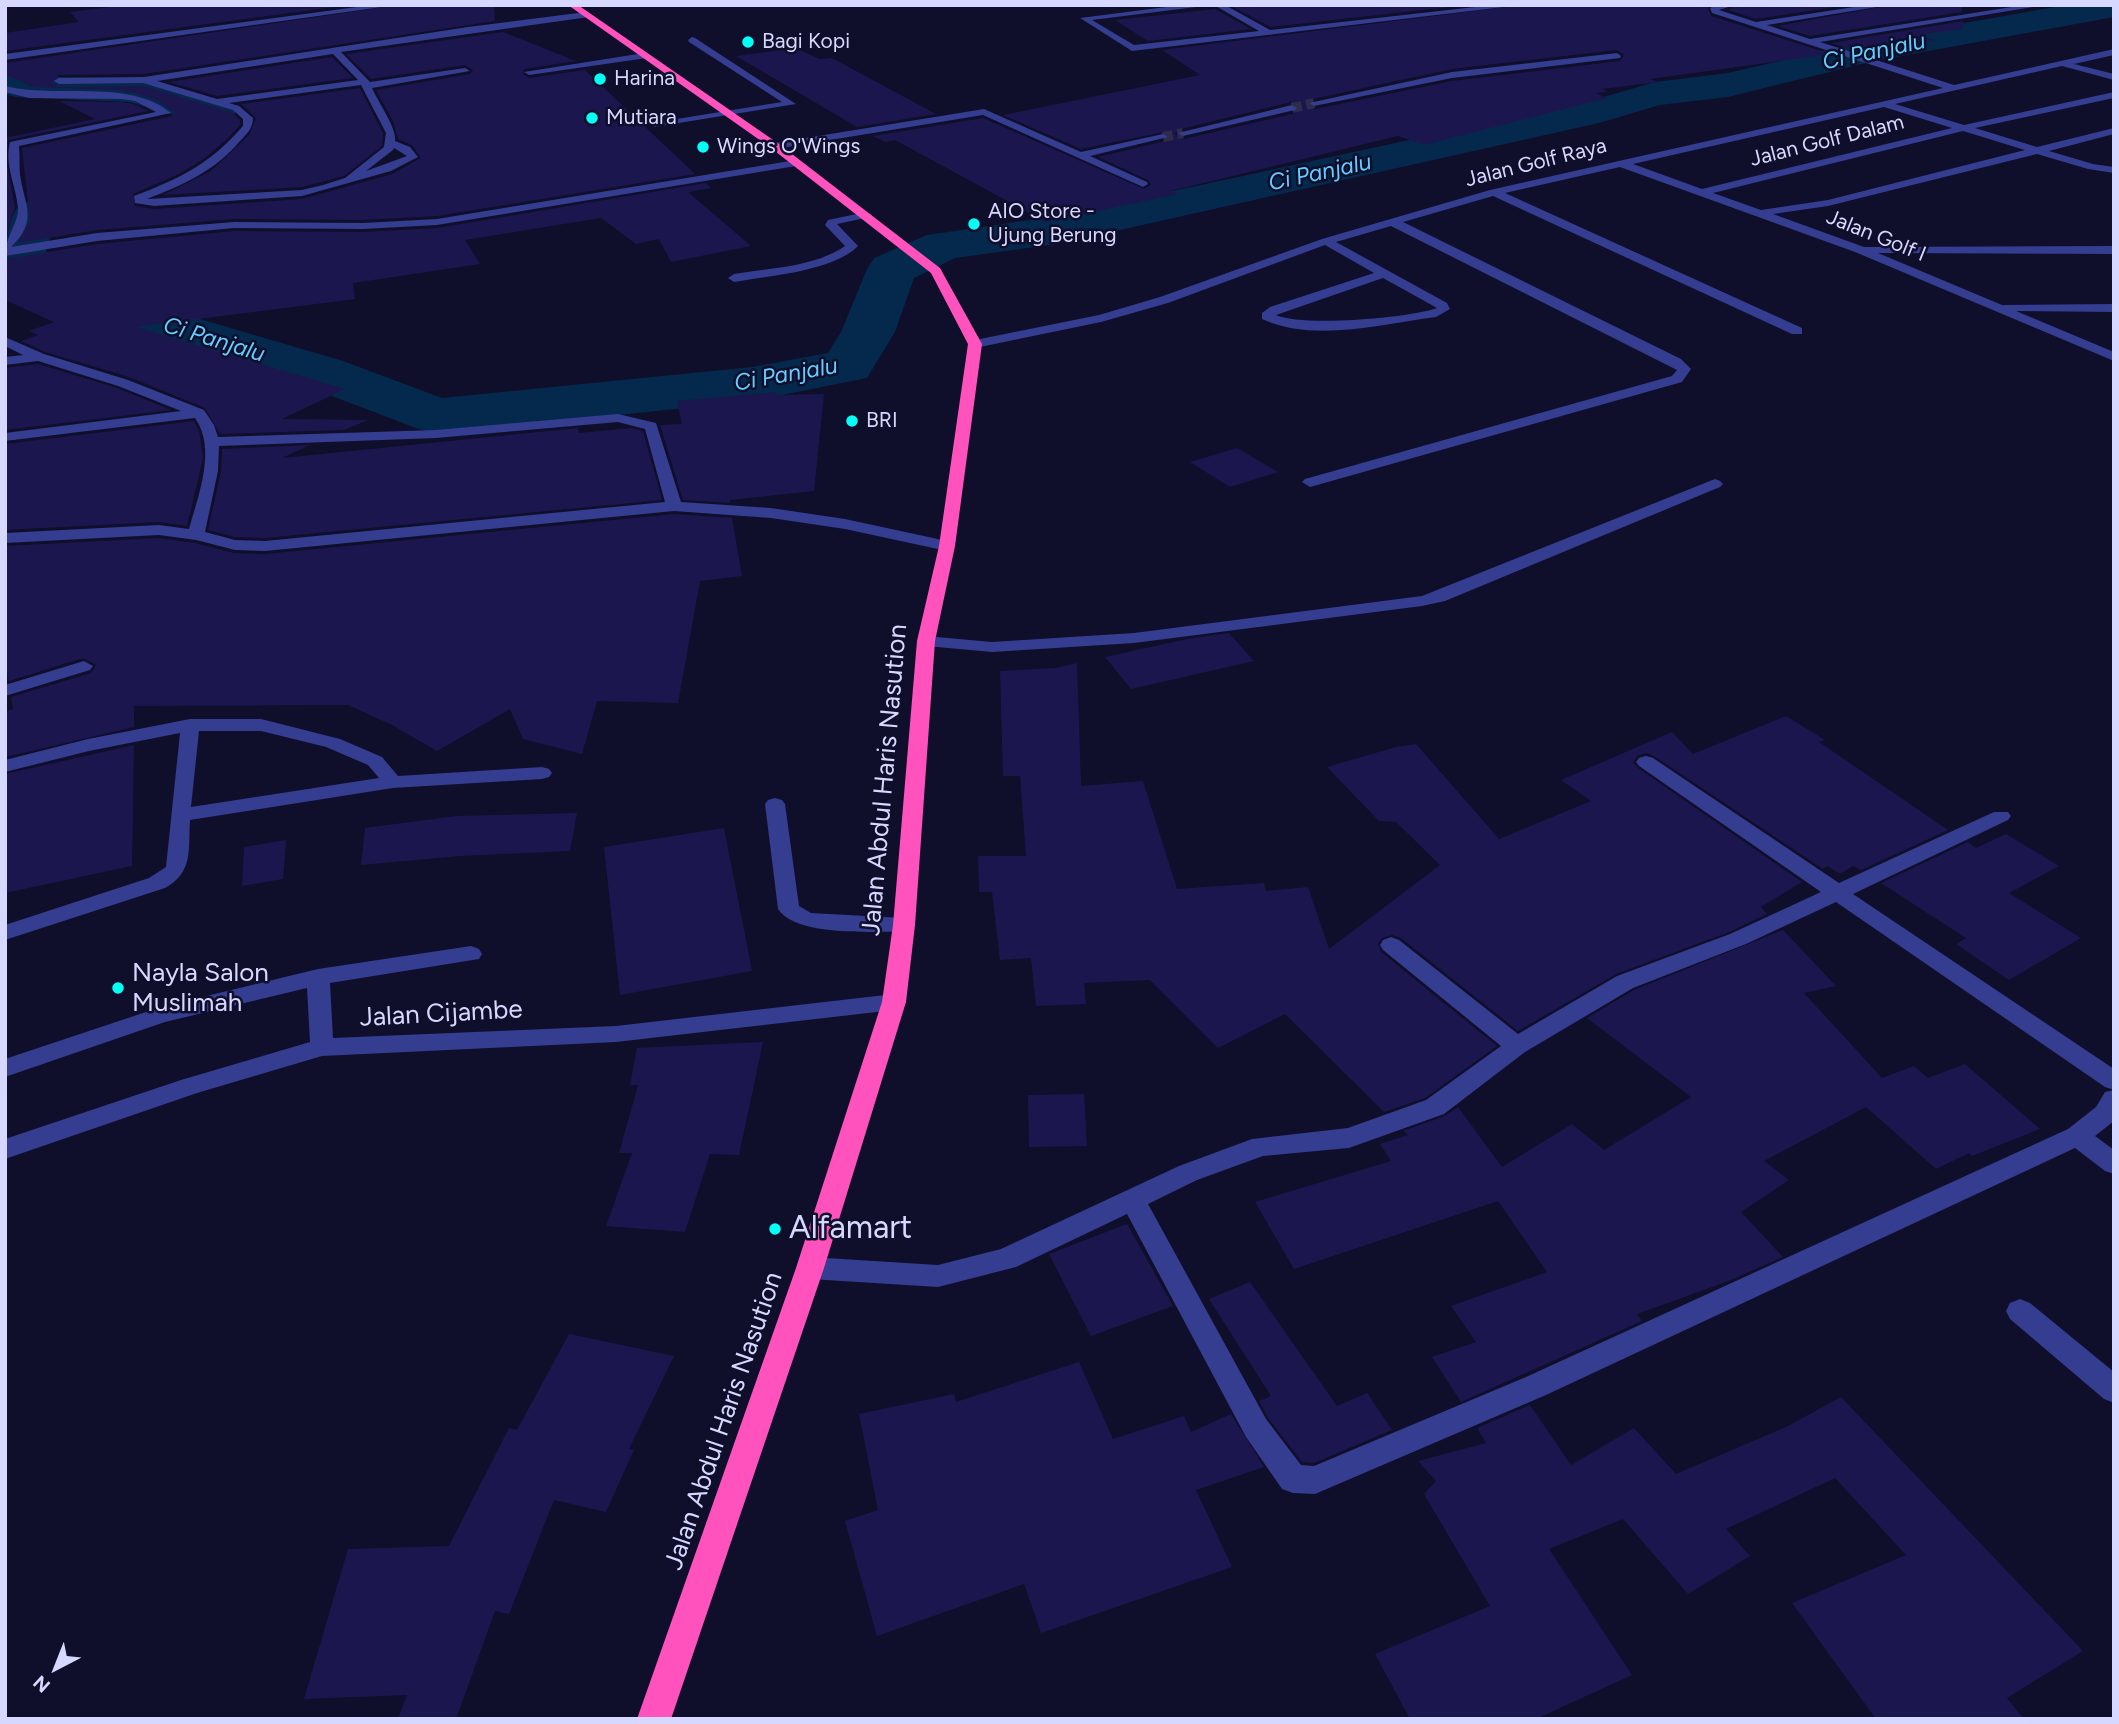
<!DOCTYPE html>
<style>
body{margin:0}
#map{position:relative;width:2119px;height:1724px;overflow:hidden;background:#0f0e2b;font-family:Figtree,sans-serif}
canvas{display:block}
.frame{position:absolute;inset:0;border:7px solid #d7d8ff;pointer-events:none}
.north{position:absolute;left:21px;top:1633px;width:70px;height:70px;-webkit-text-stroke:5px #0f0e2b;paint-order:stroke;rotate:222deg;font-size:19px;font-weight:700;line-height:28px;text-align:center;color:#d7d8ff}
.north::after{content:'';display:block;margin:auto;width:24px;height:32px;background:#d7d8ff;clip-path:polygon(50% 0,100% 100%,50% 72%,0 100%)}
</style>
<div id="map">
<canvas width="2119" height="1724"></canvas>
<div class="frame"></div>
<div class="north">N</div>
</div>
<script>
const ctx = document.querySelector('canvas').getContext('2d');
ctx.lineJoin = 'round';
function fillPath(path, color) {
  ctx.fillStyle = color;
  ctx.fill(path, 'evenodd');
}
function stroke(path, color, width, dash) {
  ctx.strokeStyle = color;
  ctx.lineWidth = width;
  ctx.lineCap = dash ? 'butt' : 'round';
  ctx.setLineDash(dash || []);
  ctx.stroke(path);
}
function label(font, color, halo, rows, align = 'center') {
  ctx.font = font + ' Figtree,sans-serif';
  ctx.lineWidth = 5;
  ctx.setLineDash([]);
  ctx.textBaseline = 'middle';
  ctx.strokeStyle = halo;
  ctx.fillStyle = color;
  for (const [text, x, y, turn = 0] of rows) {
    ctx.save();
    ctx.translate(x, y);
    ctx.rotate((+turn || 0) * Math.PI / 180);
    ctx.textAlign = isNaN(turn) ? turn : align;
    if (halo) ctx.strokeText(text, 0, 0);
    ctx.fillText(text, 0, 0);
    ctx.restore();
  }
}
const river = new Path2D(`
 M2066,5H2114V17L1874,61L1728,97L1660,105L1599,123L1057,244L955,258L914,278L895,332L867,378L752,401L437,434L416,428L303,385L38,304C32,301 23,298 18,294C0,271 3,228 19,205L109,177L125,180L131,190L125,200L55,223L46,250L58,275L74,282L343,361L442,398L752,367L828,353L841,332L867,269L874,258L927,235L1057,216L1590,101L1655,82L1728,73L1874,39Z
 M5,69L23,74L61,77L132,78L230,103L236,112L230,121L216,124L166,113L129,102L15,97L5,94Z`);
const building = new Path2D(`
 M126,5H350L5,51V33L79,22L70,12Z
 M398,5H494L495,21L144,74L59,75L52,82L59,87L143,86L232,112L240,120V125L229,137L205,158L179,174L133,194L135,206L154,209L302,199L392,174L421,158L412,145L398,139L393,121L376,90L470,74L473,70L465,65L371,79L346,54L503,32L576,61L524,69L523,74L529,78L585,70L695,174L437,216L363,220L234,219L97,230L18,243L30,220L22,148L172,116L174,112L155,100L135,93L114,90L32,87L5,74V63Z
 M1247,5H1467L1271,27L1233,7Z
 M1523,5H1710L1708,9L1711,16L1831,54L1650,79L1658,82L1602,89L1608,92L1596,93L1607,98L1424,145L1398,136L1171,191L1178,194L1046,222L895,140L885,142L873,136L983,118L1144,189L1151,185L1148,180L1098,157L1169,140L1171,136L1164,132L1081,149L1003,115L1200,75L1162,50ZM1617,50L1624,55L1620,61L1452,81L1315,109L1306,104L1308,100L1452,69ZM1291,102L1300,108L1296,113L1184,139L1175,134L1177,130Z
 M1737,5H1848L1756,19L1728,10Z
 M1891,5H1962V12L1810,36L1778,26Z
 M1215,9L1251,29L1148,41L1115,20Z
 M1963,21V29L1918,35L1935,40L1856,51L1831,43Z
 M796,48L819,59L832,58L936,114L857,127L736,56Z
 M332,57L353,78L217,96L169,82Z
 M360,88L383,133L382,146L344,176L302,187L163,195L211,171L249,135L256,118L241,104Z
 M59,101L122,102L134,104L148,111L8,140L6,159L15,208L5,240V138L95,119Z
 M706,183L711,188L688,192L751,246L671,262L659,239L636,244L601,218L465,240L480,264L353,283L355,299L136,327L345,389L282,419L368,420L344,430L220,434L205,408L129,377L45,352L21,341L38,335L29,331L54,322L5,300V259L97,244L234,231L363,232L437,228Z
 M38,364L117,388L171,410L5,430V368Z
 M776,392L777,395L824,394L814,491L730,500V503L683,500L660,425L682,424L677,401Z
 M194,421L199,431L203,458L187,526L159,522L5,530V444Z
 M578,428L579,433L631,428L643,431L662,500L265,538L235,537L208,530L221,472L222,449L310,445L282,458Z
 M1237,448L1278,472L1230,487L1190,462Z
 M674,514L732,518L742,576L700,581L678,703L597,701L582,754L523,739L510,709L437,751L392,725L348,705L134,706V727L5,757V712L13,709L11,697L91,673L96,665L83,658L9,681L5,661V546L159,538L195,543L234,553L265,554Z
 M1229,633L1254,661L1131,689L1105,657L1187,639Z
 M1077,663L1081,786L1143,781L1177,889L1264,883L1266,891L1308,887L1329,949L1440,865L1396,822L1379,821L1327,767L1396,747L1416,744L1499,839L1591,801L1561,780L1672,732L1693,754L1786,716L1825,740L1819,742L1948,830L1861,870L1853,866L1840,874L1827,866L1823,869L1654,756L1647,753L1638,755L1633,762L1638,768L1802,882L1761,907L1767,914L1729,932L1616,974L1518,1031L1401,938L1392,935L1382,938L1378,944L1381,952L1497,1046L1425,1098L1384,1112L1285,1014L1218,1048L1150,980L1084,983L1086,1004L1036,1006L1031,958L1000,960L992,892H979L978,856H1026L1020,776H1003L1000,671L1056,668Z
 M134,745L132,866L5,893V774Z
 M577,813L570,851L460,856L361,865L365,828L456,816Z
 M724,828L752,971L620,995L604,847Z
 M2006,834L2059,866L2009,893L2081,938L2009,980L1956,944L1966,938L1881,883L1968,842L1976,848Z
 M286,840L283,879L242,886L244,847Z
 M1783,930L1836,986L1804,993L1882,1078L1914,1066L1928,1078L1965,1064L2040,1129L1972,1156L1969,1153L1936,1169L1866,1107L1764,1161L1789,1180L1741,1212L1783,1257L1726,1282L1637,1314L1642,1321L1461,1402L1432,1357L1476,1342L1451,1306L1547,1272L1498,1201L1294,1269L1255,1202L1391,1161L1380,1144L1408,1135L1403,1131L1445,1116L1458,1107L1502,1167L1572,1124L1604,1150L1691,1097L1587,1018L1634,990Z
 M763,1042L739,1155L710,1154L685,1232L606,1226L632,1153H619L638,1085H630L637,1048Z
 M1084,1094L1087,1146L1029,1147L1028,1095Z
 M1127,1224L1173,1306L1091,1336L1049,1254Z
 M1250,1282L1337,1406L1367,1393L1392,1430L1314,1463L1302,1462L1268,1418L1259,1401L1271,1396L1209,1299Z
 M569,1334L674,1356L629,1449L634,1450L606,1512L554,1500L509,1614L495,1611L456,1719H398L407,1695L304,1699L348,1549L449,1546L509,1428L517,1430Z
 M1079,1362L1113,1439L1184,1416L1191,1432L1231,1414L1264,1467L1196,1490L1232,1567L1041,1633L1024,1584L877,1636L845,1521L878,1510L859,1414L954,1394L956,1402Z
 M1841,1397L2083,1651L2007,1698L2024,1719H1876L1792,1603L1906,1555L1835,1478L1726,1529L1750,1556L1688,1594L1623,1519L1549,1549L1632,1675L1536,1719H1410L1375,1654L1490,1606L1424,1494L1436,1481L1418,1461L1486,1443L1477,1428L1530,1405L1571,1465L1634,1428L1676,1474L1786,1427Z`);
const minorTunnel = new Path2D(`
 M1292,108L1314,103
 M1163,137L1183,133`);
const minor = new Path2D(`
 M372,5H396L5,60V54Z
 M1182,5H1212L1092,20L1134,45L1259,31L1214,5H1225L1270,30L1493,5H1521L1132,51L1080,18Z
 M1735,5L1719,10L1756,22L1867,5H1889L1767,25L1810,39L2024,5H2045L1820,42L1954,85L2114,49V55L2074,64L2114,74V80L2062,66L1895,104L1964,125L2114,92V98L1975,128L2037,147L2114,128V134L2049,151L2093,164L2114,167V173L2088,169L2037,154L1828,206L1773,214L1864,247L2114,246V254L1878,253L2002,305L2114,304V312L2016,311L2114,352V361L1855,252L1620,167L1505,193L1802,328V334H1792L1493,196L1403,222L1681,359L1691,369L1682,382L1310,487L1302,482L1305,479L1672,376L1677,370L1391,226L1336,242L1447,303L1450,309L1436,317C1382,324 1314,343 1262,319V313L1270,307L1374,273L1325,245L1168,303L1101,322L975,348L968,344L975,340L1099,315L1160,297L1322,239L1490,190L1943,88L1712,13L1710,8L1716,5ZM1884,107L1952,128L1702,189L1633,164ZM1963,131L2025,150L1828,200L1761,210L1713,193ZM1383,278L1437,308C1410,318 1301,327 1276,315Z
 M586,12L589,17L341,52L370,82L465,68L470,71L372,88C378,102 397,128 395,141L410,147L418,157L391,171L302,196L154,206L135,203L134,196C181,178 210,164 243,126V119L233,110L143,83L59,84L54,81L59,78L144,77L468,27ZM333,54L358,80L217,99L157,81ZM361,85L386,133L384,147L345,178L323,185L302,190L147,199C183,185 215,171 240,141C247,134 253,128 253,118L239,106L229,103ZM394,148L407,156L366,171L393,150Z
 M692,37L695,38L796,104L654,127L653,125L658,122L782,102L689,42L688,40Z
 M644,53L647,54V58L529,75L524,72Z
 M1617,53L1621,56L1620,58L1452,78L1314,106L1309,103L1452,72Z
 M5,86C57,99 129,78 171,113L19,146C20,155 19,165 20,174C24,205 39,220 11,247L97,233L234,222L363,223L437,219L796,160L801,163L796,166L437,225L363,229L234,228L97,241L5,256C5,237 19,222 18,208C16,185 4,165 10,142L156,112L135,101L122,99L29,98L5,92Z
 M1292,105L1297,108L1295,110L1183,136L1178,133Z
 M984,109L1081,152L1163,134L1168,137L1090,156L1147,182L1148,184L1143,187L983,115L775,149L770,146L775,143Z
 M866,212L872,215L870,217L837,224L858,246C834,271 768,276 734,282L728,278L734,274C769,268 815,267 845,246L825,225L828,220Z
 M5,337L44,354L128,380L204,410L214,425L218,437L436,430L618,414L656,423L681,502L771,508L845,519L947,541L955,546L947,551L845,529L771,518L674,511L265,551L235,550L196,540L159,535L5,543V533L159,525L189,529C198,496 217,449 195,418L5,441V433L181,411L118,386L38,361L5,365V357L23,355L5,346ZM618,422L645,429L665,502L265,541L235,540L205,532L218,471L219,446L436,438Z
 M1715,479L1720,481L1723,484L1720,487L1445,601L1422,606L1134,643L992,652L926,646L917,641L926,636L992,642L1134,633L1422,596Z
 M84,661L93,666L90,670L5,696V685Z
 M190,719H261L340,739L382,757L398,776L542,767L549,769L552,773L549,777L542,779L393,788L190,820C188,849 194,872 165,888L5,940V925L149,878L166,867L180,733L89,751L5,772V760L88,739ZM199,731H261L326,747L368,765L379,778L191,807Z
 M1646,756L1653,758L1839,883L1994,812H2008L2011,816L2008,820L1853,894L2114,1069V1121L2095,1136L2114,1150V1174L2105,1171L2075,1148L1546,1395L1315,1494L1293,1493L1282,1489L1246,1437L1127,1214L1016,1267L938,1287L810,1279L800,1276L796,1268L800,1260L810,1257L938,1265L1001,1249L1179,1166L1252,1139L1348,1128L1426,1100L1501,1046L1383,950L1380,945L1383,940L1391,937L1399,940L1518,1034L1617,976L1730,934L1821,892L1639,766L1636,762L1639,758ZM1836,902L2105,1087L2114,1090L2105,1092L2096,1107L2068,1129L1526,1377L1314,1466L1301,1465L1266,1419L1148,1204L1197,1180L1263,1156L1349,1148L1444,1114L1525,1052L1633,988L1746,944Z
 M775,798L782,800L785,804L799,906L811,913L904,918L912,920L915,925L912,930L904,932C873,931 796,937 778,909L765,804L768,800Z
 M471,946L479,949L482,954L479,959L330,983L333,1038L616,1026L894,994L902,996L906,1002L902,1008L894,1010L616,1042L322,1056L197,1093L5,1159V1139L181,1080L310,1042L307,988L165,1022L5,1077V1059L161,1007L318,969Z
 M2020,1299L2030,1303L2114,1372V1403L2104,1399L2010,1319L2006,1311L2010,1303Z`);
const highway = new Path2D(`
 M568,5H578L779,144L940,268L982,344L955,546L935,641L915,925L906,1002L824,1268L671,1719H637L796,1268L882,1002L893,925L917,641L939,546L968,344L931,273L771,148Z`);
const markers = [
 [748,42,7,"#03fff6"],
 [600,79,7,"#03fff6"],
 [592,118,7,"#03fff6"],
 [703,147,7,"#03fff6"],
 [974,224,7,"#03fff6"],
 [852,421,7,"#03fff6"],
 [118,988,7,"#03fff6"],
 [775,1229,7,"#03fff6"]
];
const farPoinames = [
 ["Bagi Kopi",762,42],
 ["Harina",614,79],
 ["Mutiara",606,118],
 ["Wings O'Wings",717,147],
 ["AIO Store -",988,212],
 ["Ujung Berung",988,236],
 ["BRI",866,421]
];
const farStreetnames = [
 ["Jalan Golf Dalam",1827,141,-14],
 ["Jalan Golf Raya",1536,163,-14],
 ["Jalan Golf I",1876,236,22]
];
const farWaternames = [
 ["Ci Panjalu",1874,52,-12],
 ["Ci Panjalu",1320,173,-12],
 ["Ci Panjalu",214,340,17],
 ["Ci Panjalu",786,375,-10]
];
const streetNames = [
 ["Jalan Abdul Haris Nasution",885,780,-85],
 ["Jalan Cijambe",441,1014,-3],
 ["Jalan Abdul Haris Nasution",724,1421,-71]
];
const poiNames = [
 ["Nayla Salon",132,973],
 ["Muslimah",132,1003]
];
const nearPoinames = [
 ["Alfamart",789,1229]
];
fillPath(river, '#05294d');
fillPath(building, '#1b174e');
stroke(minorTunnel, '#2d2c4b', 10, [10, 4.5]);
fillPath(minor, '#343d8f');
fillPath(highway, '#ff52bd');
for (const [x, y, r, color] of markers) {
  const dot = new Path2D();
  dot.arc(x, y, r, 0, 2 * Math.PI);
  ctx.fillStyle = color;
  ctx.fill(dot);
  stroke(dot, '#0f0e2b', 2.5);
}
label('21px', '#d7d8ff', '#0f0e2b', farPoinames, 'left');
label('21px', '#d7d8ff', '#0f0e2b', farStreetnames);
label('italic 23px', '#65cdff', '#0f0e2b', farWaternames);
label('26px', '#d7d8ff', '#0f0e2b', streetNames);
label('26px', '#d7d8ff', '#0f0e2b', poiNames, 'left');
label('32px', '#d7d8ff', '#0f0e2b', nearPoinames, 'left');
</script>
